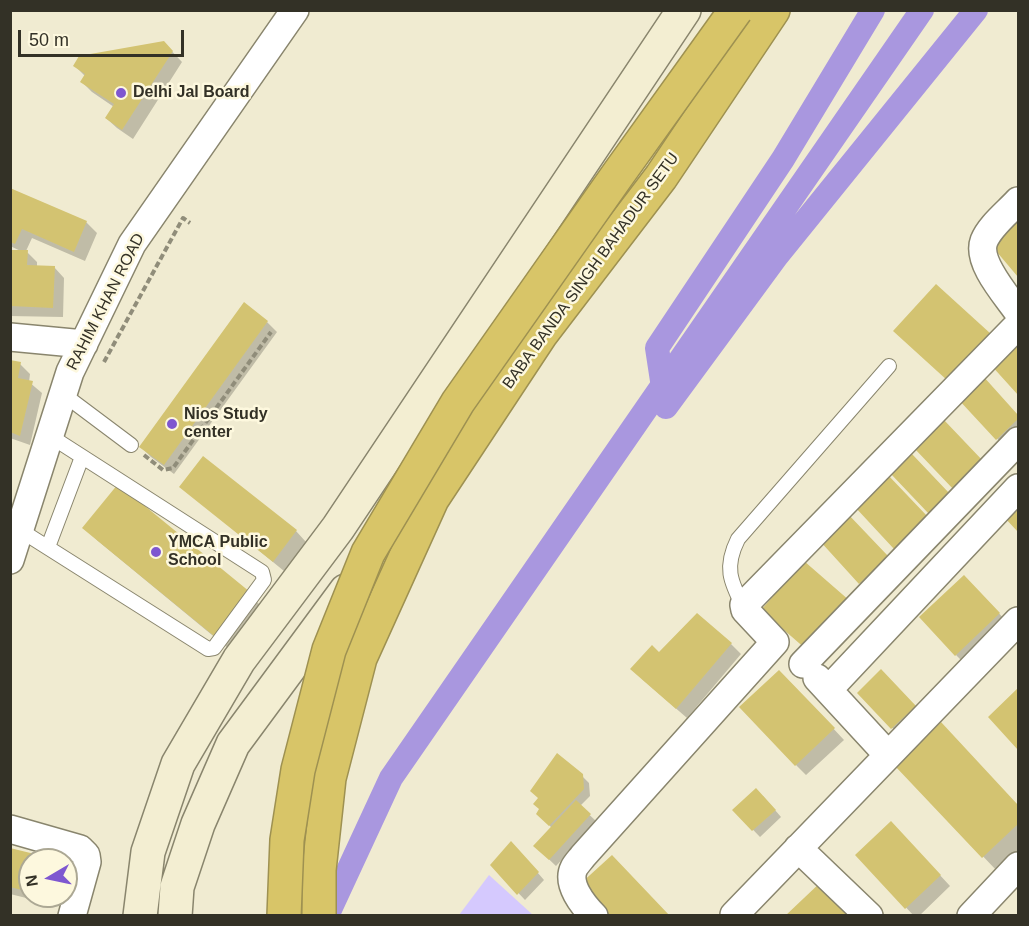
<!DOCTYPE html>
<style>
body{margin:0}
#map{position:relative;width:1029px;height:926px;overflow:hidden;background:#f0ebd1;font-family:Helvetica,sans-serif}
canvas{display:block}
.frame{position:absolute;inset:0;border:12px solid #333126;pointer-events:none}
.north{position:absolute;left:18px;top:848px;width:60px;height:60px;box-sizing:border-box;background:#fdf8de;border:2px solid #aca894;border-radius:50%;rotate:261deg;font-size:16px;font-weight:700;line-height:24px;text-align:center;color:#333126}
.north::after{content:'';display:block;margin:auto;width:21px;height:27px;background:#7e57d0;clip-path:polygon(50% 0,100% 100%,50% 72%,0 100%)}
.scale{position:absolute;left:18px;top:30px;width:166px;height:27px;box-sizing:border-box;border:3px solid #333126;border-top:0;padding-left:8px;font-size:18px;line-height:21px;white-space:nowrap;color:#333126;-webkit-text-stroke:4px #fdf8de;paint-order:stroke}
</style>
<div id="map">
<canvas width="1029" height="926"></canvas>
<div class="frame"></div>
<div class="north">N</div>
<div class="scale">50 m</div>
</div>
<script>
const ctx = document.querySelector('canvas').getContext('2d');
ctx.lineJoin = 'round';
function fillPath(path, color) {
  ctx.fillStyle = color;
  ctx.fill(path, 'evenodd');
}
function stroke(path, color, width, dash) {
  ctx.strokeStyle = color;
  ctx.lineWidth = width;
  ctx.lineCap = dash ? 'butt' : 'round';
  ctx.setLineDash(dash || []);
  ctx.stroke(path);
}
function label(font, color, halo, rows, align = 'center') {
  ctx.font = font + ' Helvetica,sans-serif';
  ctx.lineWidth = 5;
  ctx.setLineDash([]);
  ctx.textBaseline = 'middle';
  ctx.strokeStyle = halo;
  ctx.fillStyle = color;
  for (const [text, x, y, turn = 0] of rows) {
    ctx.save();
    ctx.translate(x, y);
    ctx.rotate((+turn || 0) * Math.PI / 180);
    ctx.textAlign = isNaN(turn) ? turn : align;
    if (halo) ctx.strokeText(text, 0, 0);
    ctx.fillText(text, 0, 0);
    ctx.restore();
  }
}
const green = new Path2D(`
 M489,875L533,915H459Z`);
const shadow = new Path2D(`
 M163,42L182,62L133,139L117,128L106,118L114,107L92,92L82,82L85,76L75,66Z
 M10,189L86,222L97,233L85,261L32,238L26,251L37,262V267H54L64,278L63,317L10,316V251L23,252L10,246Z
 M1018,222V275L993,245Z
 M267,322L277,332L174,474L151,457L141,447Z
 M1013,345L1018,351V393L992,365Z
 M10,362L20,364L30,374L29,382L42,393L30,445L10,438Z
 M983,378L1018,416V432L1004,446L960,399Z
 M181,487L296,531L306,542L284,571Z
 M858,526L897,568L871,593L860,583Z
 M84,528L249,594L262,607L229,649L98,541Z
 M974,587L1009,624L966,665L956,655Z
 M731,644L741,654L687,718L642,679L659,654Z
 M881,671L922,714L899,735L859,693Z
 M790,682L844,740L806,775L796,765Z
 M1018,690V748L990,717Z
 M955,738L1018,806V850L997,871L897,766Z
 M582,776L589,783L590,796L580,806L597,822L556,866L535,846L552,828L538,814Z
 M763,796L781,817L760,837L734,810Z
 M901,833L950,886L919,916H914L857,855Z
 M10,850L52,860H30V896H66V864H69L79,874L71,909L10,894Z
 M518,850L544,880L525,900L492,865Z`);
const canal = new Path2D(`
 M873,10L783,159L657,348L666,407L777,256L976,10
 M327,916L391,778L922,10`);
const building = new Path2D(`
 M164,41L173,51L122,130L105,118L114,104L80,82L85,74L73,66L79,56Z
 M10,188L87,221L74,252L22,229L15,244L10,242Z
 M1018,220V277L991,245Z
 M10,250H28L27,265L55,266L53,308L10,306Z
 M936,284L991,334L948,381L893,331Z
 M244,302L268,321L164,465L139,447Z
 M1013,343L1018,349V395L990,364Z
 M10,360L21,362L18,378L33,381L20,436L10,432Z
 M983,376L1018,415V419L996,440L958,399Z
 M944,420L984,462L954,490L914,448Z
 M912,454L950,494L929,514L891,474Z
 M203,456L297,530L273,562L179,487Z
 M888,475L928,517L894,549L855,507Z
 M118,484L250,592L214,636L82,528Z
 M1018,503V532L1004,517Z
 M847,513L888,556L859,584L819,540Z
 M804,561L850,601L807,650L761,610Z
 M964,575L1000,613L955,656L919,617Z
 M697,613L732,643L676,709L630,669L652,645L659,652Z
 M881,669L916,706L891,729L857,693Z
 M779,670L835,728L795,766L739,707Z
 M1018,688V750L988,717Z
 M941,722L1018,805V824L982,858L895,766Z
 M557,753L583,774L584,789L549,826L536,814L539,809L533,804L538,798L530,791Z
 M756,788L776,810L752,831L732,810Z
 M576,800L591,814L549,860L533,846Z
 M891,821L941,875L905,909L855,855Z
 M511,841L539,872L517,895L490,865Z
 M10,848L55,859L30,860V892L10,887Z
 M612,855L670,916H608L579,885Z
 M823,880L857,916H785Z`);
const path = new Path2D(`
 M104,362L183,218L190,223
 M144,455L163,470L173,468L271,332
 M478,916H483`);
const lane = new Path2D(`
 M63,394L131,445
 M20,530L208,649L214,648L264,580L262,572L50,436
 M48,547L82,457
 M744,608C730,581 724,567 738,539L889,366`);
const street = new Path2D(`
 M1018,201C1007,213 990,226 984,241C976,262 1007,296 1018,312
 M10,337L84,344
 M10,560L70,372L132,244L295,10
 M803,664L1018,441
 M817,678L888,755
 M829,689L1018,488
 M10,829L80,849L86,855L87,862L72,916
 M798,848L869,916
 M734,915L1018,621
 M594,916C583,905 566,884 574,868C576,864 580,860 583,856L775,642L745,610L744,605L1018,325
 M971,916L1018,866`);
const secondary = new Path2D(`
 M140,916L148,852L178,764L239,660L338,528L684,10
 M175,916L177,887L198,824L233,744L346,591`);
const highway = new Path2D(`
 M319,916V870L329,778L360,658L432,499L541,334L661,177L773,10`);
const highwayBridge = new Path2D(`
 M284,916L287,840L298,770L329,650L368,553L458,402L619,173L736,10`);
const markers = [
 [121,93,6,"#7e57d0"],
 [172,424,6,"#7e57d0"],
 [156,552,6,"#7e57d0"]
];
const poiNames = [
 ["Delhi Jal Board",133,93],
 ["Nios Study",184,415],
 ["center",184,433],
 ["YMCA Public",168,543],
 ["School",168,561]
];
const streetNames = [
 ["BABA BANDA SINGH BAHADUR SETU",591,271,-54],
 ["RAHIM KHAN ROAD",106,302,-63]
];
fillPath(green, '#d5c9fe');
fillPath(shadow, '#0003');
stroke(canal, '#a997df', 24);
fillPath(building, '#d3c371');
stroke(lane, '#89856d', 16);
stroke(street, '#89856d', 30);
stroke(secondary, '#89856d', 36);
stroke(highway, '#9e9151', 36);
stroke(path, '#908d7a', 4, [6, 3]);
stroke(lane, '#fff', 14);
stroke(street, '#fff', 27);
stroke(secondary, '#f3eed2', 33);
stroke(highway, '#d8c568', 33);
stroke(highwayBridge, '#9e9151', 36, []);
stroke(highwayBridge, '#d8c568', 33);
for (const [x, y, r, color] of markers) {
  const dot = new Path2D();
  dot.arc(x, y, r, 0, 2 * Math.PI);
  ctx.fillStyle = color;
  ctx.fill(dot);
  stroke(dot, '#fdf8de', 2);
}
label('bold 16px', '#333126', '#fdf8de', poiNames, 'left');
label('16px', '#333126', '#fdf8de', streetNames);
</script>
